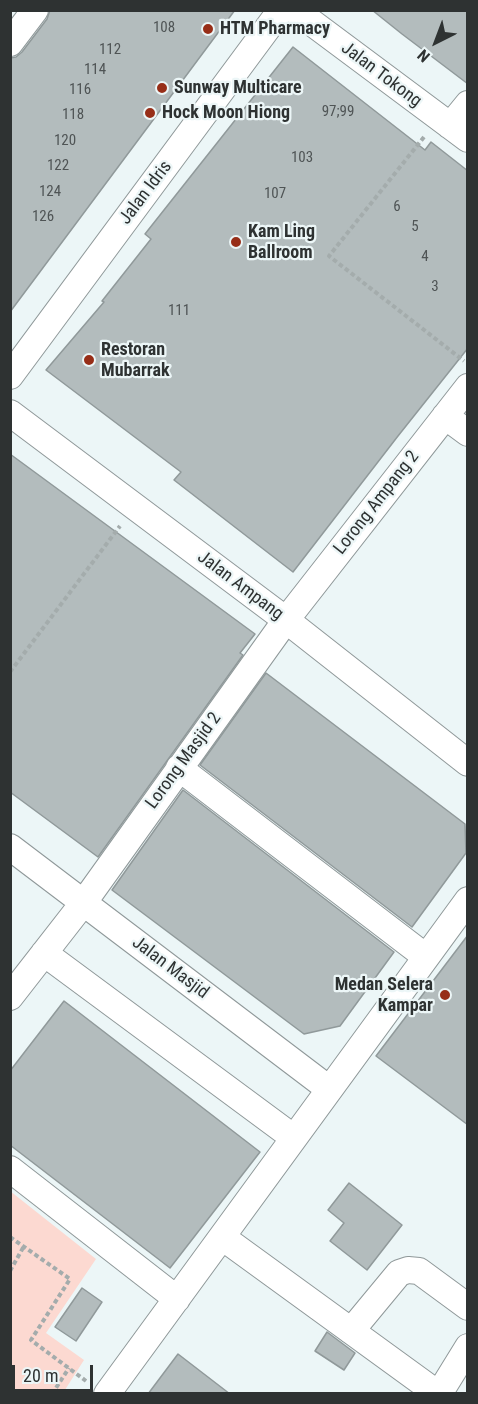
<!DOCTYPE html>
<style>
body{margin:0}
#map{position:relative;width:478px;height:1404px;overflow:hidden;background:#ecf6f7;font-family:"Roboto Condensed",sans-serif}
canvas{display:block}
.frame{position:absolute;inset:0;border:12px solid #2e3232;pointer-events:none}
.north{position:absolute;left:406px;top:12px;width:60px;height:60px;-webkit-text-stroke:4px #ecf6f7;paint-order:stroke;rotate:222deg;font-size:16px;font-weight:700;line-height:24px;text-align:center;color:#2e3232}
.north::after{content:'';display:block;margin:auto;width:21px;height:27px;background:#2e3232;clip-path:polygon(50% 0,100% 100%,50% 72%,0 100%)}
.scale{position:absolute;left:12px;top:1365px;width:81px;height:27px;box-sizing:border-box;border:3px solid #2e3232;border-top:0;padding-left:8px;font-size:18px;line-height:21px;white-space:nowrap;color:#2e3232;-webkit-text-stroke:4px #ecf6f7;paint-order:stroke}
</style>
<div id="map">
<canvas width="478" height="1404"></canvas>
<div class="frame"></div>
<div class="north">N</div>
<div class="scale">20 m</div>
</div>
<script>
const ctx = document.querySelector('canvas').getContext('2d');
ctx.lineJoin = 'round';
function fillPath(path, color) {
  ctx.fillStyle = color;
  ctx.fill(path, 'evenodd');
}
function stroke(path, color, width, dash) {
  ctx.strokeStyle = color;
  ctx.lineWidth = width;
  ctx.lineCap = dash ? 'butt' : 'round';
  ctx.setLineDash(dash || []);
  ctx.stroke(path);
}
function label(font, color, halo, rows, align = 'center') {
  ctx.font = font + ' "Roboto Condensed",sans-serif';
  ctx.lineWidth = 4.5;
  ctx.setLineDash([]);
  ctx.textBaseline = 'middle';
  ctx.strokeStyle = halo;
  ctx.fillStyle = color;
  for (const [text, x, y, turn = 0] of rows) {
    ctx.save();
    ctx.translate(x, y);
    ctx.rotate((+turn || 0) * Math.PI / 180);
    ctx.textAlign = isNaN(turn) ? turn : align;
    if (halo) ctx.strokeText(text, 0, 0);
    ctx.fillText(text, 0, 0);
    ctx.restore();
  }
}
const green = new Path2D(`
 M10,1191L96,1259L46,1333L84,1360L63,1393H11Z`);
const building = new Path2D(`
 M50,10H235L10,312V58L16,57L22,52L47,19Z
 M372,10H468V84L402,34Z
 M293,47L425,150L431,142L468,171V348L398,436L293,572L174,480L181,472L46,370L104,302L102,301L151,239L145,234Z
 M10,454L255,634L240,653L243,655L98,857L10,792Z
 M266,673L465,824L466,853L412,927L200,765Z
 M183,790L394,952L340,1026L304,1034L112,890Z
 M468,935V1125L376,1056Z
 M64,1001L260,1152L170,1268L10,1145V1071Z
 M349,1183L402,1225L367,1270L330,1241L344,1223L328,1210Z
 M82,1288L102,1302L76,1341L55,1327Z
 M327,1332L355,1353L344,1370L315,1351Z
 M178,1354L230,1394H148Z`);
const path = new Path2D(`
 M424,137L329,256L464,361
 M10,672L120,526
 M10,1237L70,1279L31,1340L86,1381
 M10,1271L24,1246
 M52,1394L69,1368`);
const minor = new Path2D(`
 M295,10L468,139
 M10,43L35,10
 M450,126L468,104
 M10,376L281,10
 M10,413L286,620L468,763
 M445,416L468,433
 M179,768L426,957
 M10,847L329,1089
 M44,953L294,1138
 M10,997L84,902L286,620L468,387
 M10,1169L177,1299
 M222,1237L438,1394
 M351,1331L399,1273L408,1270L419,1271L468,1307
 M107,1394L468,900
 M439,1394L468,1347`);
const markers = [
 [208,29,6,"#972e18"],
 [162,88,6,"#972e18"],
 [150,113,6,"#972e18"],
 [236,242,6,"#972e18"],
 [89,360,6,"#972e18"],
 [445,995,6,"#972e18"]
];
const numberNames = [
 ["108",164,28],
 ["112",110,50],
 ["114",95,70],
 ["116",80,90],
 ["97;99",338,112],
 ["118",73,115],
 ["120",65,141],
 ["103",302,158],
 ["122",58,166],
 ["124",50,192],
 ["107",275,194],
 ["6",397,207],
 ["126",43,217],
 ["5",415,227],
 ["4",425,257],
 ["3",435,287],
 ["111",179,311]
];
const poiNames = [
 ["HTM Pharmacy",220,29],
 ["Sunway Multicare",174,88],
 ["Hock Moon Hiong",162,113],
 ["Kam Ling",248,232],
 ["Ballroom",248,253],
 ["Restoran",101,350],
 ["Mubarrak",101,371],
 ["Medan Selera",433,985,"right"],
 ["Kampar",433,1006,"right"]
];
const streetNames = [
 ["Jalan Tokong",381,75,37],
 ["Jalan Idris",146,193,-53],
 ["Lorong Ampang 2",377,503,-52],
 ["Jalan Ampang",240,586,37],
 ["Lorong Masjid 2",184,761,-54],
 ["Jalan Masjid",170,968,37]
];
fillPath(green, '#fcd9d1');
fillPath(building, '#b3bcbd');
stroke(building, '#90999a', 1.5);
stroke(minor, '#8f9899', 28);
stroke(path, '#a4acac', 4, [4.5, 3]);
stroke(minor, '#fff', 26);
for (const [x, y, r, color] of markers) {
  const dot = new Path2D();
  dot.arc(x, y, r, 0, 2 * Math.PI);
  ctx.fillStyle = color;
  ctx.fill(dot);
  stroke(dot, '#ecf6f7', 2);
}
label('15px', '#4f5455', null, numberNames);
label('bold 18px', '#2e3232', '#ecf6f7', poiNames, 'left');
label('18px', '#2e3232', '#ecf6f7', streetNames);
</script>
